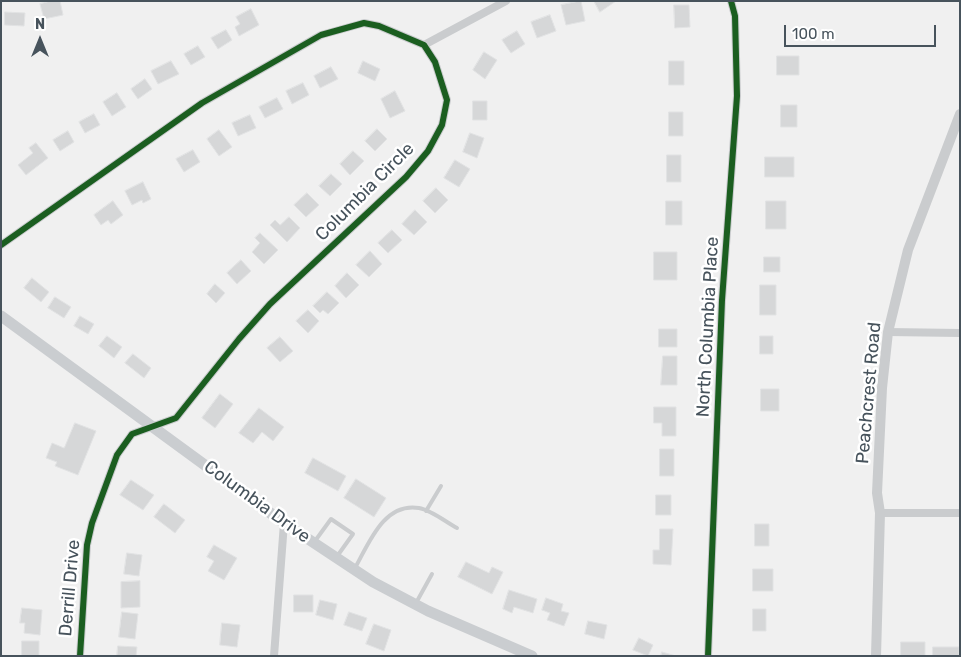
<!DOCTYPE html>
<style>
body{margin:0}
#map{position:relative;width:961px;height:657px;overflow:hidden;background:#f0f0f0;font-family:Rubik,sans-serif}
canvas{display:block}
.frame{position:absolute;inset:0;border:2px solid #47535c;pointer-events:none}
.north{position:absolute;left:15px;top:15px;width:50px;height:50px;-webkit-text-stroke:4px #fff;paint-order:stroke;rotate:0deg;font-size:14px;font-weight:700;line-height:20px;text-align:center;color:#47535c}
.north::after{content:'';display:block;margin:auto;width:18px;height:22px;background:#47535c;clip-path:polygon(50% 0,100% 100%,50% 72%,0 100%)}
.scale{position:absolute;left:784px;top:25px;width:152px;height:22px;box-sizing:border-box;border:2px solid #47535c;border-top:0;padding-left:6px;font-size:15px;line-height:18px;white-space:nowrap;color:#47535c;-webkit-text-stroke:4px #fff;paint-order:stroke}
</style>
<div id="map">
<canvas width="961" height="657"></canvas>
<div class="frame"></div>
<div class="north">N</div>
<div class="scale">100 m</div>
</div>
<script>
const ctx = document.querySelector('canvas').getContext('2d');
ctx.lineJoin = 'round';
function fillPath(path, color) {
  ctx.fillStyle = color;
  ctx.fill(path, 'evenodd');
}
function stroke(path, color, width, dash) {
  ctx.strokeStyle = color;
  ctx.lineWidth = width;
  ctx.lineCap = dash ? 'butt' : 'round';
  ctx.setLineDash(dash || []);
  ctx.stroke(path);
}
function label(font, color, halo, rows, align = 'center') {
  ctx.font = font + ' Rubik,sans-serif';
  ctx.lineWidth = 5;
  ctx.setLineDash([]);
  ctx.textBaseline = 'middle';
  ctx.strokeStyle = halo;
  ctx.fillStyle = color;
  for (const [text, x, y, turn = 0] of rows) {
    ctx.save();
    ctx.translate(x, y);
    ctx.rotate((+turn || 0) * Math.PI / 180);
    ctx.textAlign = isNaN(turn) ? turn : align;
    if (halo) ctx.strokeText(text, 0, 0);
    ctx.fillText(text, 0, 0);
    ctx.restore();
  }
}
const building = new Path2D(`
 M51,1H60L63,15L44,19L40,4Z
 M581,1L585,21L566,25L561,5Z
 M594,1H616L600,12Z
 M674,5H689L690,27L675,28Z
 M251,9L259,25L239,36L235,27L240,24L236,17Z
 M5,12L25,13L24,26L5,25Z
 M550,15L556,31L537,38L531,22Z
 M226,30L232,40L218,49L211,38Z
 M517,31L525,44L511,53L502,40Z
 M198,46L205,57L191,65L184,54Z
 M484,52L497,60L485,79L473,70Z
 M777,56H799V75H777Z
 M171,61L179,74L158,84L151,71Z
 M363,61L380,69L375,81L358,73Z
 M669,61H684V85H669Z
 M331,67L338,79L320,88L314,76Z
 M145,79L152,89L138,99L131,89Z
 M303,83L309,95L292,104L286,91Z
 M395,91L405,111L390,118L381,99Z
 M117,93L126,107L112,116L103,102Z
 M277,98L283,109L265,118L259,107Z
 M473,101H487V120H473Z
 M781,105H797V127H781Z
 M669,112H683V136H669Z
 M94,114L100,125L85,133L79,122Z
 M250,115L256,128L238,136L232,123Z
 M377,129L387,139L375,151L365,141Z
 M219,130L232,147L219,156L207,139Z
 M68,131L74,142L60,151L53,140Z
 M470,133L484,138L477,158L463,152Z
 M36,143L48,158L26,175L18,165L33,153L29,148Z
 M193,150L200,162L184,172L176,159Z
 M353,151L364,161L350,175L340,164Z
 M667,155H681V182H667Z
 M765,157H794V177H765Z
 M455,160L470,169L459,187L444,178Z
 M331,174L342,184L330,196L319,186Z
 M143,182L151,199L143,203L142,200L132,205L125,191Z
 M436,188L448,200L435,213L423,201Z
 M307,193L319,205L306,217L294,205Z
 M113,201L123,215L111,224L108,220L101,225L94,215Z
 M666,201H682V225H666Z
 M766,201H786V229H766Z
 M415,210L427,222L414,235L402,224Z
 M289,217L300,228L287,242L270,225L275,220L280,225Z
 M392,230L402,240L388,253L378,243Z
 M260,233L278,250L264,264L252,252L260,243L255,238Z
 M370,251L382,264L369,277L356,265Z
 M654,252H677V280H654Z
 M764,257H780V272H764Z
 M241,260L251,271L237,284L227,273Z
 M347,273L359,285L346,298L335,286Z
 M32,278L49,292L41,302L24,288Z
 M215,284L225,293L216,303L207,294Z
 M760,285H776V315H760Z
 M327,292L339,303L328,314L323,310L320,313L313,306Z
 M55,297L71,307L64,318L48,308Z
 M308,310L319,321L308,333L296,321Z
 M80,316L94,324L88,334L74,326Z
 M659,329H677V347H659Z
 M107,336L122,347L114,358L99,346Z
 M760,336H773V354H760Z
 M280,337L293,351L280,362L267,348Z
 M133,354L151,368L144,378L125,363Z
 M663,356H677V385H661Z
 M761,389H779V411H761Z
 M220,394L233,404L215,428L202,418Z
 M654,407H676V436H662V423H654Z
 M259,408L284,427L273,441L262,432L253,443L239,433Z
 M75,423L96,431L78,475L55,466L57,462L46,458L52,443L64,448Z
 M660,449H674V476H660Z
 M313,458L346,476L338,491L305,473Z
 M356,479L386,498L374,517L344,498Z
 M131,480L154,495L143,510L120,495Z
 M656,495H671V515H656Z
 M164,504L185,520L175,533L154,517Z
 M755,524H769V546H755Z
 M660,529H673L671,565L653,564V550H659Z
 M214,545L237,558L224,580L208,571L214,561L207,557Z
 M127,553L142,555L139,576L124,574Z
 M466,562L489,573L492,567L503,572L492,594L458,577Z
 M753,569H773V591H753Z
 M140,581V607L121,608V582Z
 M509,590L537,599L533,613L514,607L512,613L503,609Z
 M294,595H313V612H294Z
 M546,598L563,604L561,611L569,613L564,626L547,620L550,613L542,610Z
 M320,600L337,604L333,620L316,615Z
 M22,608L42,610L40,635L24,633L25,623H20Z
 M753,609H766V631H753Z
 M122,612L138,614L135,639L119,637Z
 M349,612L367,618L362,631L344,625Z
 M588,621L607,625L604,639L585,634Z
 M222,623L240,625L237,647L220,645Z
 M374,624L391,630L384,651L366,644Z
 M639,638L653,645L648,656L633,650Z
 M22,641H39V656H22Z
 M901,642H925V656H901Z
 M118,646L137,647L136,656H117Z
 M933,647H959V656H933Z
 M662,652L676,656H661Z`);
const service = new Path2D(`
 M426,511L441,486
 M315,541L331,519L353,534L338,555
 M355,568C369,543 384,502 419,508C431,510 446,522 457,528
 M416,603L432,574`);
const minor = new Path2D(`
 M424,45L506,1
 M1,245L202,103L321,35L364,23L379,26L424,45L435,62L447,100L442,125L428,151L406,177L270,304L239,339L176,418L132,434L117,455L92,523L87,545L80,656
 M888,332L960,333
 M880,513H960
 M274,656L284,523
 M708,656L722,300L737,96L735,16L731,1`);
const tertiary = new Path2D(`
 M876,656L880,513L877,493L882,388L888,332L908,250L960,114`);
const secondary = new Path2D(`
 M1,316L284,523L373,582L428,611L532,656`);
const cycleway = new Path2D(`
 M1,245L202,103L321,35L364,23L379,26L424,45L435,62L447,100L442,125L428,151L406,177L270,304L239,339L176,418L132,434L117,455L92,523L87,545L80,656
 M708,656L722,300L737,96L735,16L731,1`);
const streetNames = [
 ["Columbia Circle",365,192,-45],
 ["North Columbia Place",708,327,-87],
 ["Peachcrest Road",869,393,-85],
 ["Columbia Drive",257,502,36],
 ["Derrill Drive",70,588,-85]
];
fillPath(building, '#d6d7d8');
stroke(building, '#e1e2e3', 1);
stroke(service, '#caccce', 4);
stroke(minor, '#caccce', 8);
stroke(tertiary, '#caccce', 10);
stroke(secondary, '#cacdd0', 11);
stroke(cycleway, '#1b5e20', 6);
label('18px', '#47535c', '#fff', streetNames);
</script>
